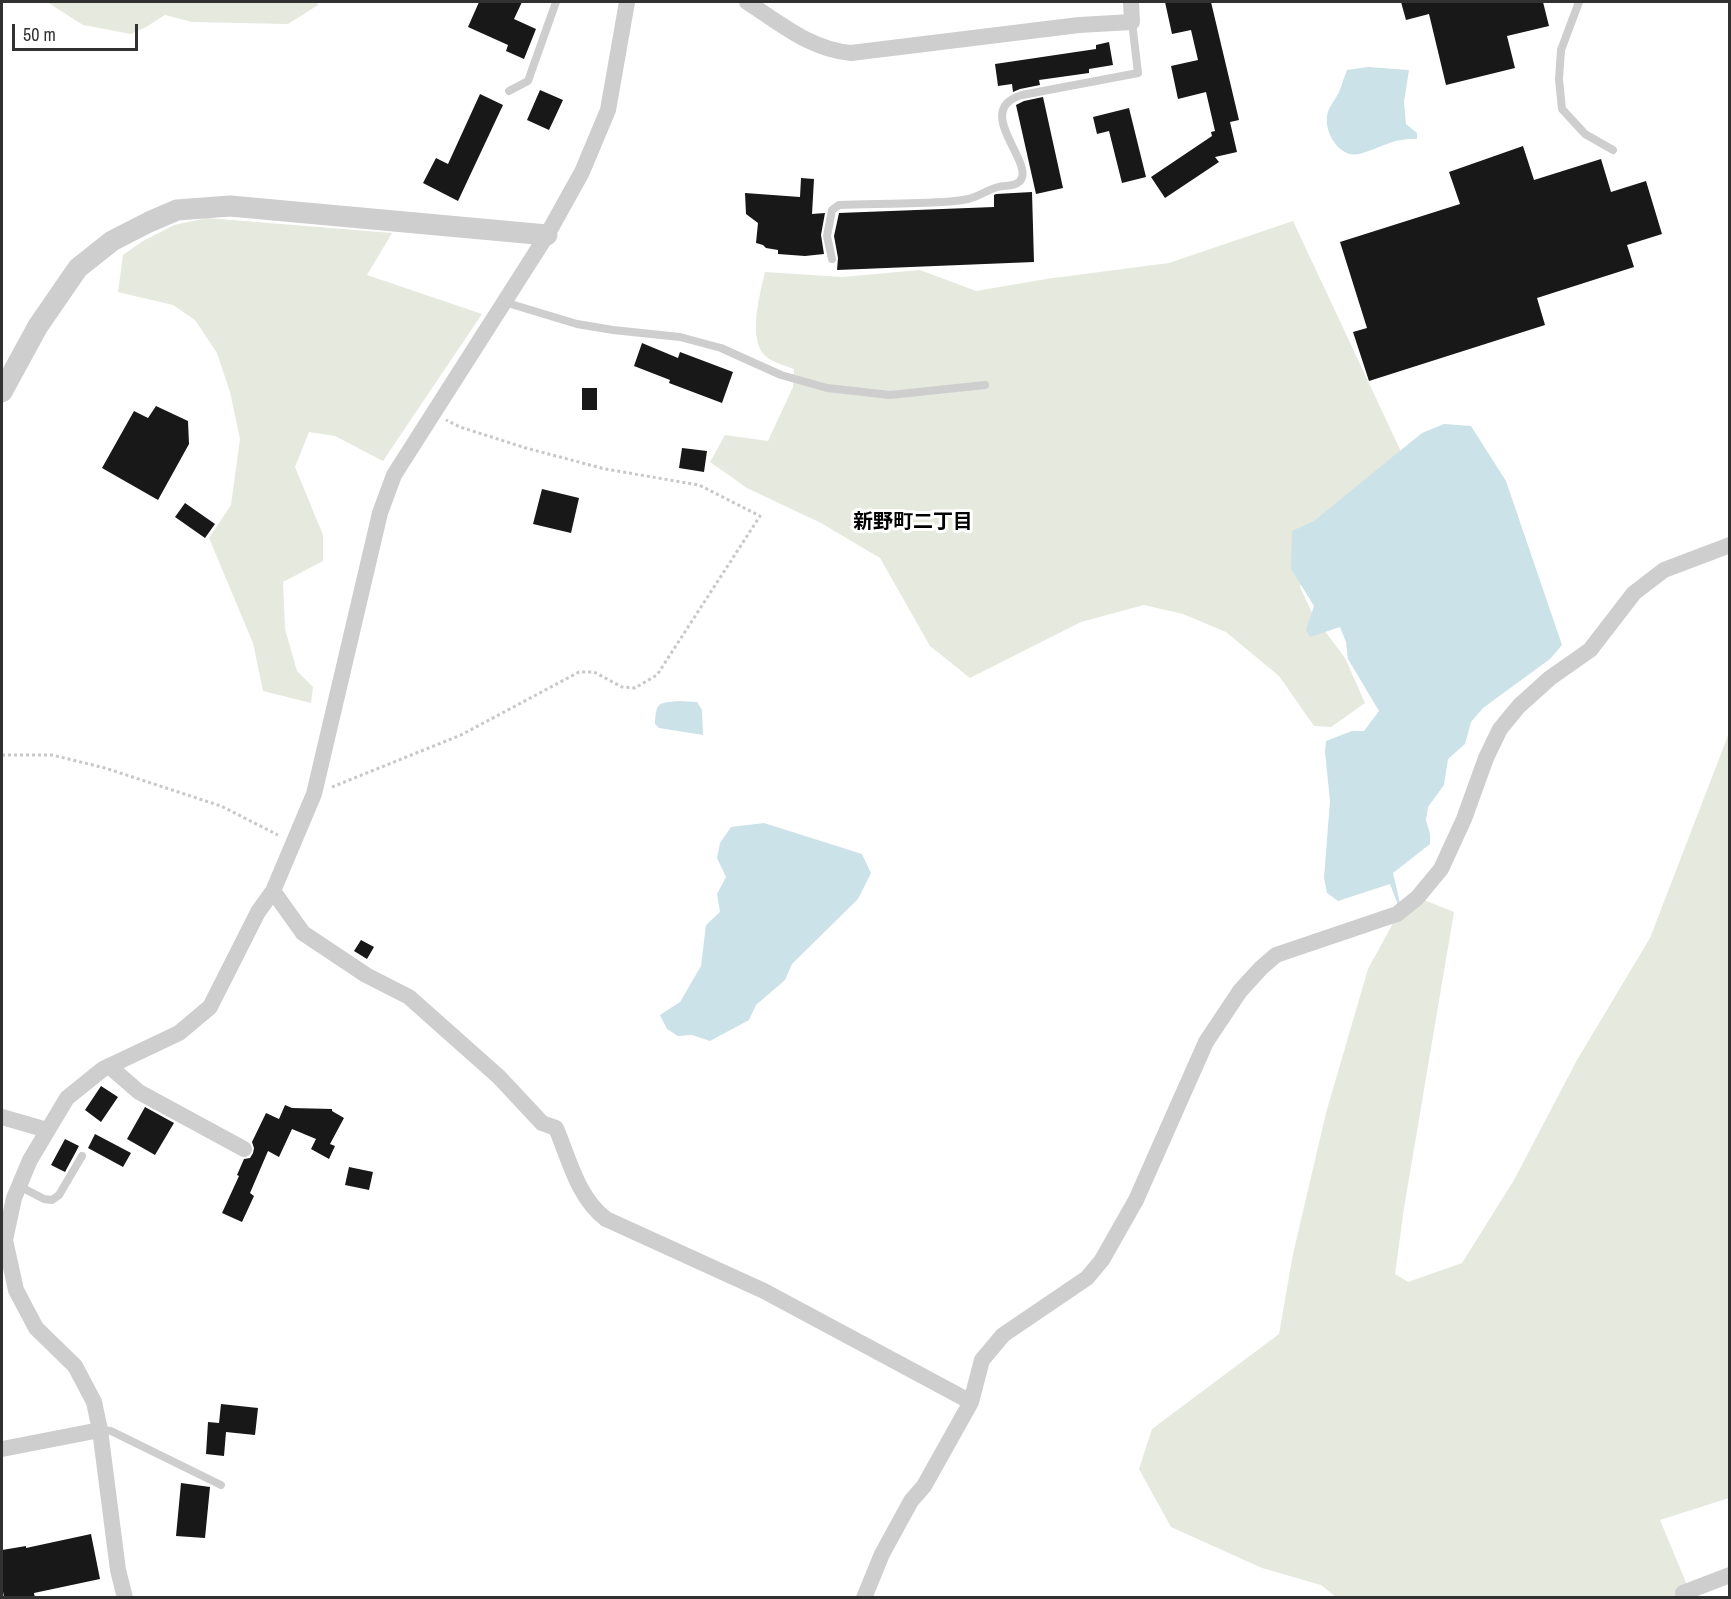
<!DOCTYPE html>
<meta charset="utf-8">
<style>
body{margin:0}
#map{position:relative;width:1731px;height:1599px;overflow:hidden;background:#fff;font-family:"Archivo Narrow",sans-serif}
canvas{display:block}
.frame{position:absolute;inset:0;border:3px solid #313131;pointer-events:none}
.scale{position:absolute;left:12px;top:24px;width:126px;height:27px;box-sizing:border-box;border:3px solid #313131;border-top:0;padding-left:8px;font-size:18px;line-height:21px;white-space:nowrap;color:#313131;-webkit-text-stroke:4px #fff;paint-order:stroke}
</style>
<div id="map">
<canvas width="1731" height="1599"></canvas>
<div class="frame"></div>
<div class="scale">50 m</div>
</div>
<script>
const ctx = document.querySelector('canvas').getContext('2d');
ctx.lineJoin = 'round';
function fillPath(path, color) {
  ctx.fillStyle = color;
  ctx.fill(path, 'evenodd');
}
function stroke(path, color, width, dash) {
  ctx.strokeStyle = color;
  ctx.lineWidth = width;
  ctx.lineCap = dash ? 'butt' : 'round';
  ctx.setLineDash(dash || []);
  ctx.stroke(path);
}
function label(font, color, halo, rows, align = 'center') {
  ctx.font = font + ' "Archivo Narrow","Noto Sans JP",sans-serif';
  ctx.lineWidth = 6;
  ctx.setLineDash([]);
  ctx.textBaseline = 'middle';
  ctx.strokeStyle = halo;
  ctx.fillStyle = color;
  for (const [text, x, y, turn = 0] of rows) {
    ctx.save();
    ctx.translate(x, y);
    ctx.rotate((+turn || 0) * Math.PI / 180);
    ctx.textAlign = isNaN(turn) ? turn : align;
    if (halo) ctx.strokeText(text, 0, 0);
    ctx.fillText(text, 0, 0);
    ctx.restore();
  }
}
const green = new Path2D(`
 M47,2H317L318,5L288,24L192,22L165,15L146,27L131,34L83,25Z
 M207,218L392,233L367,275L482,314L383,461L335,436L309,432L295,467L323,535V561L283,582L285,629L297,671L313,687L311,703L263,691L253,643L209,538L231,505L240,439L230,392L217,353L195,320L173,305L118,292L123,255L143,241L174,225Z
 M1293,221L1404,458L1307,565L1300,587L1313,615L1345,658L1365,703L1331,727L1314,726L1279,676L1226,632L1183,614L1144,605L1081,622L970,678L930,646L880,558L821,523L747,488L710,462L725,435L768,441L793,387L794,369C786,366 775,363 768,358C746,343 760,294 765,272L842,277L920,270L976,291L1046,279L1169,263Z
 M1729,733V1498L1660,1520L1692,1597H1336L1321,1585L1262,1568L1171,1527L1139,1469L1152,1429L1279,1334L1293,1254L1326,1113L1368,969L1409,894L1454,912L1404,1208L1395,1274L1408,1282L1462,1263L1514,1180L1577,1060L1650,938Z`);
const water = new Path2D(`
 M1368,67L1409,70L1404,102L1406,124L1417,133V139C1391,138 1382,148 1359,154C1339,159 1322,130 1328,112C1330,105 1336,99 1339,92C1342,85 1344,77 1347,70Z
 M1444,424L1471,426L1506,481L1562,645L1550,659L1483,708L1471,722L1465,744L1448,759L1444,785L1428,807L1426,820L1430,834V844L1393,873L1400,903L1398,905L1390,884L1338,901L1327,893L1324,878L1330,801L1325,752L1326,741L1352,731H1364L1379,711L1348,659L1346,642L1340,627L1310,637L1306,630L1314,606L1291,569L1292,531L1314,521L1422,433Z
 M679,701L697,702L702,710L703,735L659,728L655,724C656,702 658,703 679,701Z
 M764,823L862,854L871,873L858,899L792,964L785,980L756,1005L749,1020L710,1041L692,1035L678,1036L667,1029L660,1015L680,1002L701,966L706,925L720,912L717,894L726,877L717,858L720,843L731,827Z`);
const building = new Path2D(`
 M479,2H522L514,19L536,29L524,59L506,51L508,45L468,27Z
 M1165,2H1211L1239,120L1230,122L1237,152L1215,157L1219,162L1165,198L1151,177L1212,136L1211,132L1215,131L1206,92L1178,99L1171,66L1198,60L1191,30L1172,34Z
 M1401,2H1543L1549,26L1507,36L1515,68L1446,85L1429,14L1406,20Z
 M1109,42L1113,65L1089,69V73L1039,80L1040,85L1020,89L1013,92L1012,84L998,86L995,64L1096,49V45Z
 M540,90L563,100L549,130L527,120Z
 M480,94L503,105L458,201L423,183L436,158L448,164Z
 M1043,97L1063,188L1036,194L1016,105L1024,101Z
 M1129,108L1146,177L1122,183L1109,131L1097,134L1093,117Z
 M1523,146L1534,180L1601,159L1611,192L1646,181L1662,234L1627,245L1634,267L1537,298L1545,325L1369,381L1353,332L1367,328L1340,242L1460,204L1449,172Z
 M801,178L814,179L812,214L825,213L821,235L824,254L805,256L778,254V250L766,248L763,245L756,243L758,223L746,214L745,193L800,197Z
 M1032,192L1034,262L837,270L838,258L834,236L839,213L994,207V195L996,194Z
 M642,343L678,358L680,352L733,372L722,403L669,383L670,380L634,366Z
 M582,388H597V410H582Z
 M156,406L188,421L189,444L158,500L102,468L134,411L148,418Z
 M682,448L707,451L704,472L679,468Z
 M542,489L579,498L571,533L533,524Z
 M185,503L215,524L205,538L175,517Z
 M361,940L374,947L367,959L354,951Z
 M101,1086L118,1097L101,1122L85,1110Z
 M285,1105L292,1108L332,1109V1111L344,1118L330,1144L335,1146L329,1159L311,1149L316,1139L292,1129L279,1157L268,1151L250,1193L254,1196L242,1222L222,1213L239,1176L237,1175L244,1159L250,1158L253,1153L254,1148L252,1142L266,1113L279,1119Z
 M145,1107L174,1123L155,1155L127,1139Z
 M95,1134L131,1153L123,1167L88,1148Z
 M65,1139L79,1146L65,1172L51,1165Z
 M349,1167L373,1172L369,1190L345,1185Z
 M221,1404L258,1408L255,1435L226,1432L224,1456L206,1454L208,1422L219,1423Z
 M181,1483L210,1487L205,1538L176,1536Z
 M91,1534L100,1579L34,1593L35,1598H4L2,1585V1550L26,1546V1548Z`);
const path = new Path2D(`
 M2,755H52L105,768L221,806L278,835
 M332,787L461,735L579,672H594L622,687L635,688L657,675L760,516L699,485L605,469L526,448L460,427L446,420`);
const service = new Path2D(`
 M1579,2L1561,50L1559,79L1562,109L1585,134L1613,150
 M509,91L528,81L556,2
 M832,259L827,236L832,210L839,205C865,204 891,204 917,203C934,202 951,203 968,199C978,197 987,190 998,187C1004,185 1015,187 1020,181C1036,163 971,110 1022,95L1138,73L1132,22
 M504,302L577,324L613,330L680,337L721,348L781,375L827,388L890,395L985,385
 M19,1186L44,1199L52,1200L59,1195L82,1156
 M100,1430L111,1431L221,1485`);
const minor = new Path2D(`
 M747,2C780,23 811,50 851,53L1079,25L1132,22L1131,2
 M273,891L303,933L366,975L409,997L499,1077L542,1123L556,1128C569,1159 578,1198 606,1219L764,1291L971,1402
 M109,1066L139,1092L244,1149
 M2,1117L47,1130
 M2,1449L100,1430
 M1683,1593L1730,1575
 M125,1598L118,1570L100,1430L94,1402L75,1366L36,1328L16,1290L5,1240L14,1198L30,1160L67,1098L103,1069L179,1033L210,1007L258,912L273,891L314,794L380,513L394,475L547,235L582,172L608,110L627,2
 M864,1598L882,1554L911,1501L924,1486L971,1402L982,1360L1003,1335L1087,1278L1102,1260L1136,1200L1206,1042L1240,991L1261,968L1276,955L1397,914L1417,898L1441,869L1464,819L1486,758L1500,729L1519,706L1550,678L1590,650L1634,593L1664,570L1730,545`);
const tertiary = new Path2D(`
 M2,392L38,326L78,268L112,241L149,222L177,210L230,206L547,235`);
const neighbourhoodNames = [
 ["新野町二丁目",913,523]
];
fillPath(green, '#e6e9dd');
fillPath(water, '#cbe2e8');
fillPath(building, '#181818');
stroke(path, '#c8c8c8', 3, [3, 3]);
stroke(service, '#cecece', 8);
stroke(minor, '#cecece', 16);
stroke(tertiary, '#cecece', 21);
label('bold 20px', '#000', '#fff', neighbourhoodNames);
</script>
